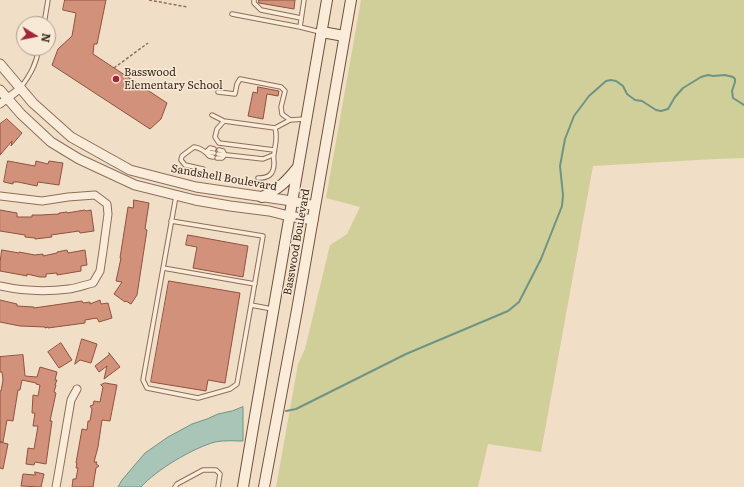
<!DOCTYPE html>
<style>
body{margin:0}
#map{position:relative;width:744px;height:487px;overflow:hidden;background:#f1dec6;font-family:Literata,serif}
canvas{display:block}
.north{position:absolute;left:16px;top:16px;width:40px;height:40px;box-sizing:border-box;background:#f8e9d6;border:1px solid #ae9c8d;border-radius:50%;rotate:100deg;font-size:11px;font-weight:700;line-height:16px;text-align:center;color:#3e291f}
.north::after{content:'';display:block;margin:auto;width:14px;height:18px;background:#a12639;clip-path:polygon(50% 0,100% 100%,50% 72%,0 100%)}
</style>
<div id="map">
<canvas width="744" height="487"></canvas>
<div class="north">N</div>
</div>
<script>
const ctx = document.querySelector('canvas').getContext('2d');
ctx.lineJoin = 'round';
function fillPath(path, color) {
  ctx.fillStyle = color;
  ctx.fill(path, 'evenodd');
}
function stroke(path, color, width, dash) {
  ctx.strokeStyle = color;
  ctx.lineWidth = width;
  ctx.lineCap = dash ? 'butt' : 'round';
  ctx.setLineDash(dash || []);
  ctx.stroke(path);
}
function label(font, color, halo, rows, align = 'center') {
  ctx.font = font + ' Literata,serif';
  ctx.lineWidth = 3;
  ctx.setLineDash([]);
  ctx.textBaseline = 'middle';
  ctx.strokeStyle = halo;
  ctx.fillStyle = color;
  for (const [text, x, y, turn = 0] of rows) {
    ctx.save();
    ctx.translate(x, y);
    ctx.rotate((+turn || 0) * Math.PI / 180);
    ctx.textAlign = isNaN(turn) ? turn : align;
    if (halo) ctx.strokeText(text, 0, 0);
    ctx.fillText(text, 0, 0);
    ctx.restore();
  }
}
const green = new Path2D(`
 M361,0H744V158L715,159L593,166L541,452L488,444L478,487H276L298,364L305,349L330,245L347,234L360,207L326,198Z`);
const water = new Path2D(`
 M243,407V441C235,441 224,440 215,442C193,448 156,470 141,487H118L122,480L145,453L168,437L192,424L207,419L218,414L232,411Z`);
const stream = new Path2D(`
 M286,411L296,409L406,354L508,311L519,302L541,259L562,206L563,195L560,166L565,139L574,116L589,96L606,81L611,80L616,81L623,86L627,94L635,100L642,101L656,110L661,111L668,109L675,97L683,88L701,77L708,75L713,76L725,75L733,77L735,79V82L732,91L733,98L744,105`);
const building = new Path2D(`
 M65,0H106L97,44H94L93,54L167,103L161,119L150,129L52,65L58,49L72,36L76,13L63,10Z
 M259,0H295L294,9L259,3Z
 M258,87L279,91L278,96L267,94L263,119L248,116L253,92L257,93Z
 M7,119L22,133L11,146L12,141L0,155V124Z
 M8,161L35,166L36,161L48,164L49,161L63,163L59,185L38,182L37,186L18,182H13V184L4,182Z
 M134,200L149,203L145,229L147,230L137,295L131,304L126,301L125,302L114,294L122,282L116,281L121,258H120L128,207L133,208Z
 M0,210L17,213V217H32V215H41L59,214V213L67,212V213L85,210L86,211L91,210L94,231L80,233L79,231L51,235L52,237L35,239V238L25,237V235L0,231Z
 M188,235L248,246L243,277L193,268L197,247L186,245Z
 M2,250L19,253V252L35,255L43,254V256L57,253V252L67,250L68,253L85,250L87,265L81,266V271L57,275V273L46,274V277H40L27,274V276L22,275L0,271V263Z
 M169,281L240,293L225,383L208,380L206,391L151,382Z
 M0,300L17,304V306L34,307V308L82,301L83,303L90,302V304L100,300L101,304L108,303L112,318L99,322L97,318L85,320V323L48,328V327L45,328V327L20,326L0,322Z
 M82,339L97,344L91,363L80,360L75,364Z
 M61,343L72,360L59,368L48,352Z
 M109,353L120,367L104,379L107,366L99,372L95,366L109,355Z
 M23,355L25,376L37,377L40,367L57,372L55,380H57L55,385H56L54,392L56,393L50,421H52L46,464L35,462L34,465L26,464L28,448L34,449L38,426H33L35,413H32L33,395L38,396L40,385L36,384V383L22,380L20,390H18L13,421L7,420L3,442H0V391H1L3,380L2,372H0V357Z
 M105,383L117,385L110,421L102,420L98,447L94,462H97L96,464L99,466L96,468L93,487H72L73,479H76L78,468H76L77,463H76L82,429L87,430L88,421H90L92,409L90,406L93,405L94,401L100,402L103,387L101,385Z
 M0,442L8,444L3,469L0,468Z
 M35,472L44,474L41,487L21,486L23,474L35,475Z`);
const path = new Path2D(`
 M149,0L187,7
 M114,68L148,43`);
const service = new Path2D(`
 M254,0V3L261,10L301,18
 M232,14L300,27L320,32
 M44,24L48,0
 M300,27L304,0
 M21,87C31,74 36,64 39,48
 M218,92L235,94L237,84L240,79L281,87L285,91L281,107L282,114L290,120L305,119
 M212,115L224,121L275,128L290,120
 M224,121L217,129L215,137L219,143L274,150
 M219,150L223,151L225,155
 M206,152L210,148L214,149
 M206,152L214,153
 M218,154L263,159L273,155
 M217,158H222L225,155
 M203,169L185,165L181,160L182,156L194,147C201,148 205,151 209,156L213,157
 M258,178C268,178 274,175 274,163C274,160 273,157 274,154C275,144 278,138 275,128
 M176,196L143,380L147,388L198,398L230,389L237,384L251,305L272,309
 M171,221L263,236L251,305
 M163,268L255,284
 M175,487L177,484L203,470H216L220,474L218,487`);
const minor = new Path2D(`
 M0,104L21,88
 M0,196L42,201L68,197L95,195L107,204L108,214L103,251L100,271L93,283C85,285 77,288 69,289C46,292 22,291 0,286
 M56,487L58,476L71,400L77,389`);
const tertiary = new Path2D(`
 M0,64L33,103L71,137L130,170L196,187L292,201L315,206
 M0,90L21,114L51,142L79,159L135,185L195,200L230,206L269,211L289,216L313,220`);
const secondary = new Path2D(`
 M322,32L344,36
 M262,197C280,188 286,182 298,167
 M243,487L254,422L327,0
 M264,487L297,310L351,0`);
const markers = [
 [116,79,4,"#a12639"]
];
const poiNames = [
 ["Basswood",124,73],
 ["Elementary School",124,86]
];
const streetNames = [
 ["Sandshell Boulevard",224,178,10],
 ["Basswood Boulevard",297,242,-80]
];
fillPath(green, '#d1cf99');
fillPath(water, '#a8c5b8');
stroke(water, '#6d9485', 1);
stroke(stream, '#6d9485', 2);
fillPath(building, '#d2917a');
stroke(building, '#8f523e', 1);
stroke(service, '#8e6e5a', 5.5);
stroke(minor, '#8e6e5a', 9);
stroke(tertiary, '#8e6e5a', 11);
stroke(secondary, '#704f3d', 12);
stroke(path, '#8e6e5a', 1.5, [3, 2]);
stroke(service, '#fbecda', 3.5);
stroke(minor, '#fbecda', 7);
stroke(tertiary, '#fbecda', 9);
stroke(secondary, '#fbecda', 10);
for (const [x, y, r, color] of markers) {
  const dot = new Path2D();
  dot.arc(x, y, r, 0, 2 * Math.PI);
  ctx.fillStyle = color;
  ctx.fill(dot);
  stroke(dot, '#f8e9d6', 1.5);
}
label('11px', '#3e291f', '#f8e9d6', poiNames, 'left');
label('11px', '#3e291f', '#f8e9d6', streetNames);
</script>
